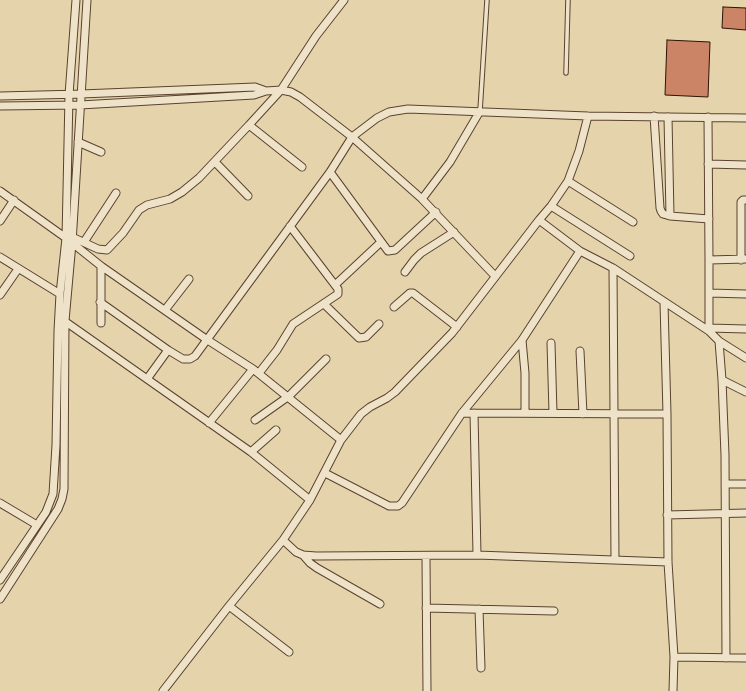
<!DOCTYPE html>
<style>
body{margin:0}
canvas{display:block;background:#e5d4ab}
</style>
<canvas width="746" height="691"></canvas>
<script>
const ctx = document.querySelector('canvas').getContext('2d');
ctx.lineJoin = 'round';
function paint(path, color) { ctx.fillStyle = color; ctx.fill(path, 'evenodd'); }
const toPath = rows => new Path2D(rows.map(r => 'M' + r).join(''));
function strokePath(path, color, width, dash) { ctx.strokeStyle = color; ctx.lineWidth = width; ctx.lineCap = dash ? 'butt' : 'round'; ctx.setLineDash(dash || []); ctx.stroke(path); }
const building = toPath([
 [723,7,746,8,746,30,722,28,723,7],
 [667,40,710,42,708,97,665,95,667,40]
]);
paint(building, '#cb8465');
strokePath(building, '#2c1206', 1);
const service = toPath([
 [566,73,568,0],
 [480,111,487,0]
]);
const minor = toPath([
 [0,96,81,94,255,87,266,91],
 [0,106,80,105,254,95,266,91,281,90,291,92,300,97,352,137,422,199,495,276],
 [654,116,660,208,661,211,663,214,670,216,709,219],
 [668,117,670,216],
 [708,117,709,260,709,331],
 [249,125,281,90,316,36,344,0],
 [78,142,101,152],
 [215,162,248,196],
 [708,164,746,165],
 [330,172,388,251,395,250,436,212],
 [568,181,633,222],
 [0,191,66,238,101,266,206,339,253,369,341,440],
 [422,199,450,162,480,111],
 [551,206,630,256],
 [539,220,580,251,613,268,709,331,719,341,746,358],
 [0,221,14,200],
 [72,237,98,249,107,250,123,233,139,210,147,205,170,199,182,192,199,178,249,125,302,167],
 [84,242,116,193],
 [0,257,60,294],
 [709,260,746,259],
 [741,260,741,202,743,200,746,200],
 [613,268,615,560],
 [405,272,414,260,421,253,454,232],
 [335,285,381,242],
 [709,293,746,294],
 [0,295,18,269],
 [100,302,168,350,183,359,190,359,195,356,330,172,352,137,377,118,389,112,408,109,588,116,746,118],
 [664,303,667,414,668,562,674,657,673,691],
 [324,304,359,338,366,337,379,324],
 [394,307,410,293,413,293,457,327],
 [165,310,189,279],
 [63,320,251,452,310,500],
 [101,323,101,266],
 [709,328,746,329],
 [522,340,525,373,525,413],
 [719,341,722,380,725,455,726,658],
 [551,343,553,413],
 [580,351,583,414],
 [259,373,277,350,293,324,338,294,338,289,290,226],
 [147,379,168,350],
 [722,380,746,392],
 [462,413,667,414],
 [474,413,477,555],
 [255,420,289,396,326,359],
 [209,423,253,369],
 [251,452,276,430],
 [325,473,389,506,398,506,402,503,462,413,522,340,580,251],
 [725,484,746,484],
 [0,503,37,525],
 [667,515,746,513],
 [283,540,296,552,303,555,316,556,477,555,668,562],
 [303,555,310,563,317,568,380,604],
 [426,556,427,691],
 [0,580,46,512,53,494,56,445,58,331,60,294,66,238,69,95,76,0],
 [0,599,58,509,62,499,64,489,65,321,72,243,87,0],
 [229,606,289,652],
 [426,608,554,611],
 [479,609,481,668],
 [674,657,746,658],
 [163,691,229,606,283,540,310,500,341,440,361,414,370,407,387,398,395,392,452,333,539,220,551,206,568,181,579,151,588,116]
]);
strokePath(service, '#5a422f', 5.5);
strokePath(minor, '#5a422f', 9);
strokePath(service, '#eee3c8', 3.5);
strokePath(minor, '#eee3c8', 7);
</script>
